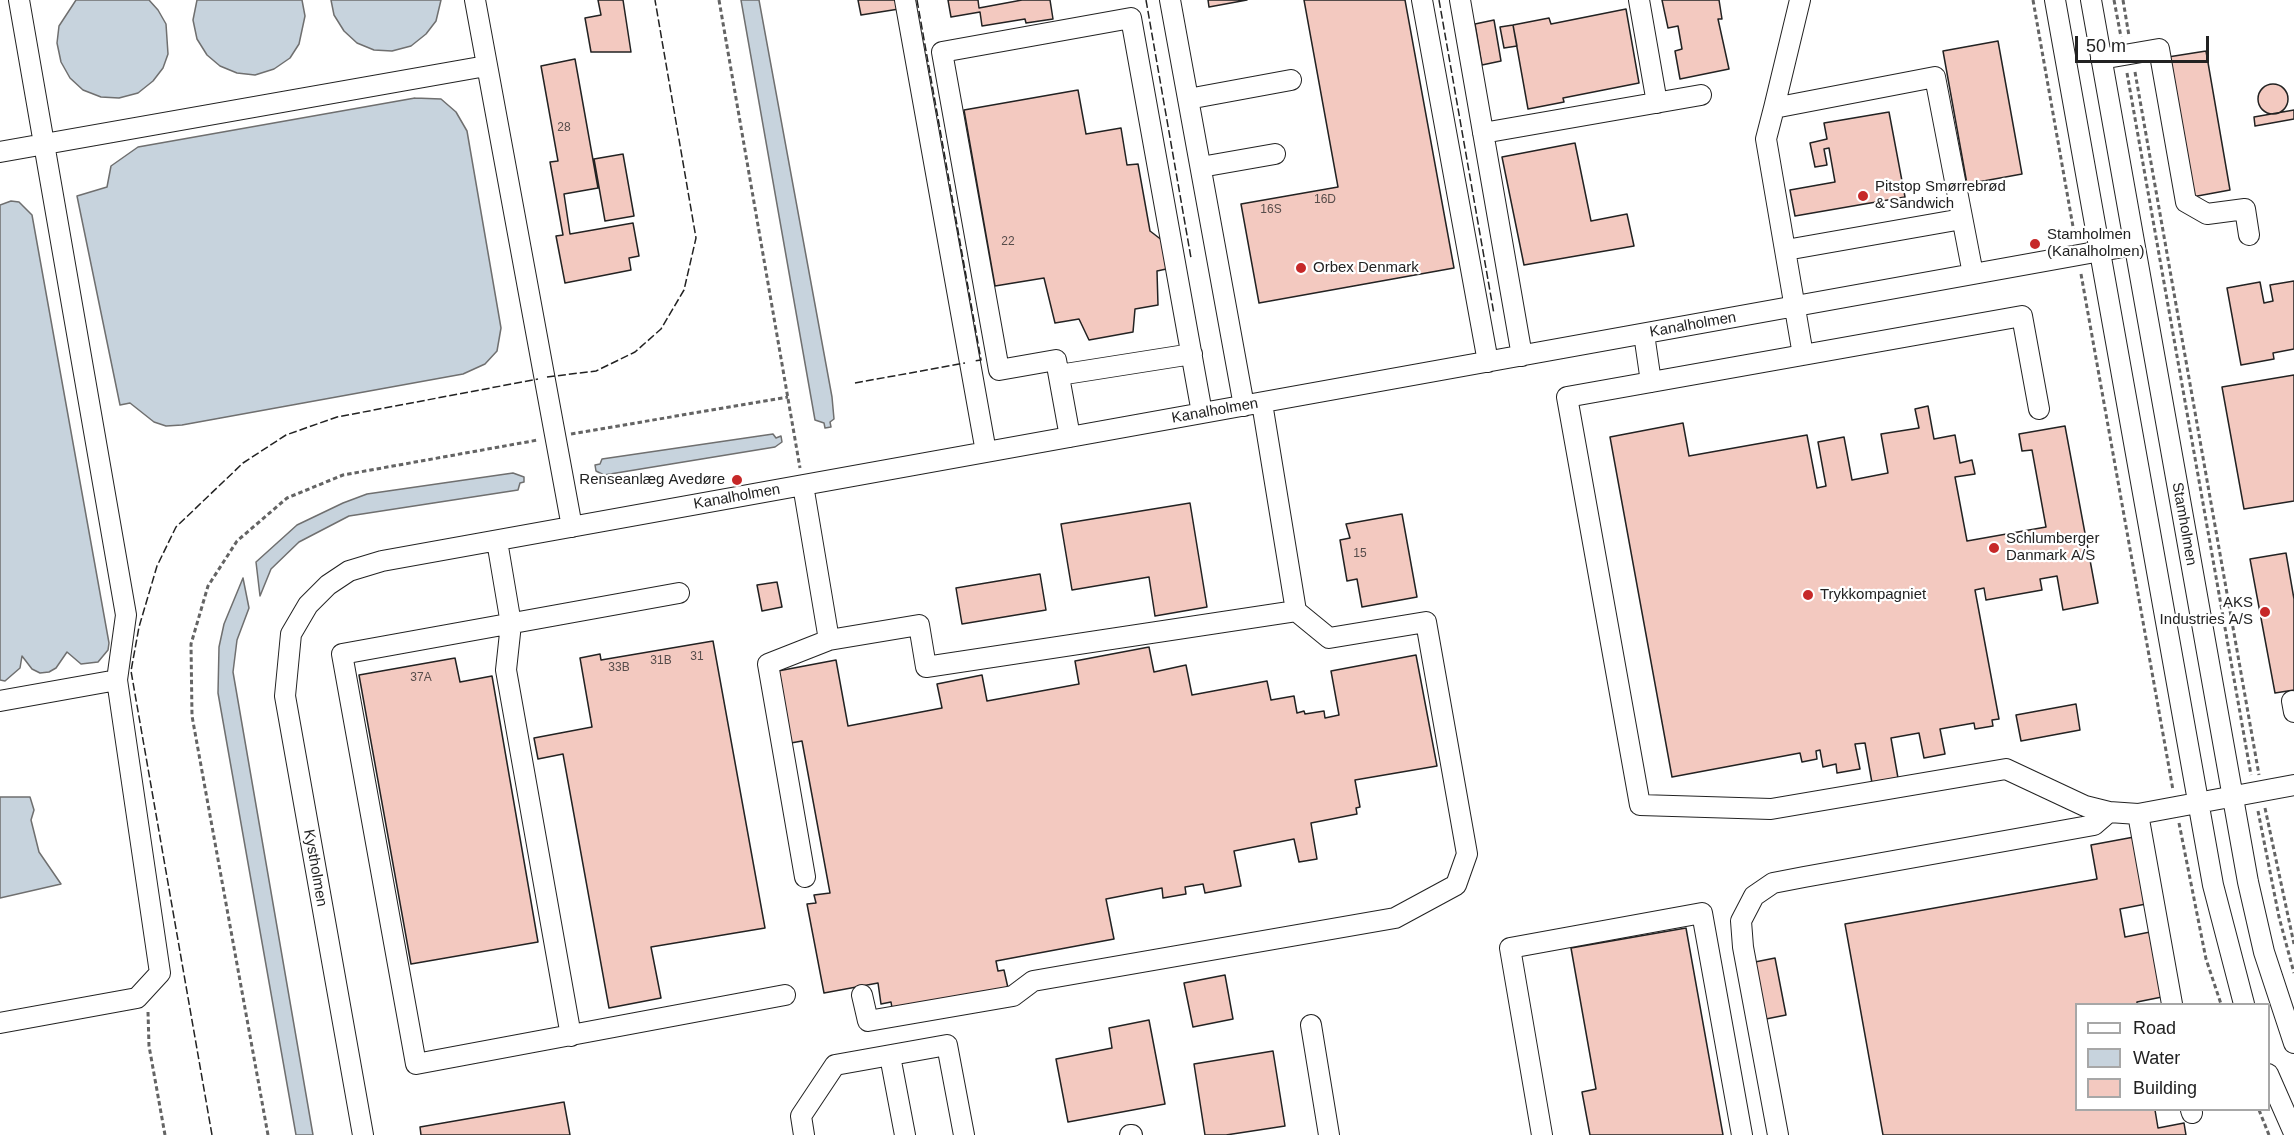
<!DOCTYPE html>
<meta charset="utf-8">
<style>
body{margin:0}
#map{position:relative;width:2294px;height:1135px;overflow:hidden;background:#fff;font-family:Helvetica,sans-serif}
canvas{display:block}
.legend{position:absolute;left:2075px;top:1003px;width:195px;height:108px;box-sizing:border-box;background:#fff;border:2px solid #a7a7a7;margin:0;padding:8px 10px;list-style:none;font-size:18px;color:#222}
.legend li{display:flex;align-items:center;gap:12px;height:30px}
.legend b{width:30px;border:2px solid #a7a7a7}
.scale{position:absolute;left:2075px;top:36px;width:134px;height:27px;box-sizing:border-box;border:3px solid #222;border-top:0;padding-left:8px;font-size:18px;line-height:21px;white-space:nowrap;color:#222;-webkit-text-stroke:4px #fff;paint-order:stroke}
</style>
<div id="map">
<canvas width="2294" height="1135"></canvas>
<ul class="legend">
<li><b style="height:8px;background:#fff"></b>Road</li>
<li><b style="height:16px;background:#c7d3dd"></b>Water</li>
<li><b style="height:16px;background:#f3c9c0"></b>Building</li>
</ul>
<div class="scale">50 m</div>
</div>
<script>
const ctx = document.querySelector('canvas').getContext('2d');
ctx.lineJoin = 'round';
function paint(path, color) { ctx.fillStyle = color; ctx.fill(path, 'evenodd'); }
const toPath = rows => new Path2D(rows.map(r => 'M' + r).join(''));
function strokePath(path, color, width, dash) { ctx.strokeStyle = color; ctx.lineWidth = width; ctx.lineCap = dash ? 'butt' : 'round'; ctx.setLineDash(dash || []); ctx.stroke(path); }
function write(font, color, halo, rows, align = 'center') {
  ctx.font = font + ' Helvetica,sans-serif'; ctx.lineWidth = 4.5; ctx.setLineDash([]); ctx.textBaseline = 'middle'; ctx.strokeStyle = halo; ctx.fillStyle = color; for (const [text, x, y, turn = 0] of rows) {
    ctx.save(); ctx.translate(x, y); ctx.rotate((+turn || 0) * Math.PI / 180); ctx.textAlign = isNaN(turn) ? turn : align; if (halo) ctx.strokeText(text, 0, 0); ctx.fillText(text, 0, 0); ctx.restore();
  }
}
const water = toPath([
 [76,0,149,0,158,10,166,24,168,54,163,68,153,81,138,93,119,98,101,97,83,90,70,78,61,62,57,43,59,26,76,0],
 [197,0,302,0,305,16,299,44,290,58,274,69,255,75,237,73,220,66,207,55,197,39,193,20,197,0],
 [331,0,441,0,436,21,426,34,411,46,392,51,374,50,357,43,344,31,334,15,331,0],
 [741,0,759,0,832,397,834,419,830,422,831,427,825,428,824,423,815,420,741,0],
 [415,98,441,99,456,112,467,131,501,328,497,351,485,364,463,374,182,425,166,426,154,422,130,403,120,405,77,196,107,187,111,166,138,147,415,98],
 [11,201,19,202,32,215,109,643,108,650,98,662,81,664,67,652,56,668,49,672,40,673,32,669,22,656,20,668,5,681,0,680,0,205,11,201],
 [773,434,776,438,781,436,782,442,775,447,604,475,596,471,595,465,600,464,602,459,773,434],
 [513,473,524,477,524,482,520,483,518,490,349,516,299,542,271,569,260,596,256,562,297,525,343,503,367,494,513,473],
 [243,578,249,608,237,640,233,672,313,1135,296,1135,218,693,219,647,224,624,243,578],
 [0,797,30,797,34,810,31,820,39,852,61,884,0,898,0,797]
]);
paint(water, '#c7d3dd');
strokePath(water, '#6f6f6f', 1.5);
const building = toPath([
 [598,0,623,0,631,52,591,52,585,18,601,15,598,0],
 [858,0,897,0,899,9,861,15,858,0],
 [948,0,978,0,979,8,1022,0,1050,0,1053,19,1026,23,1025,19,982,26,980,12,951,17,948,0],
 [1208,0,1247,0,1209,7,1208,0],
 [1304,0,1405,0,1454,268,1259,303,1241,204,1338,187,1304,0],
 [1662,0,1719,0,1722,19,1718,19,1729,69,1680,79,1675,51,1682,49,1678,26,1668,28,1662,0],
 [1626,9,1639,83,1563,98,1564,102,1528,109,1513,25,1549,18,1551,24,1626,9],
 [1494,20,1501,61,1482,65,1475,24,1494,20],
 [1513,25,1517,46,1504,48,1500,27,1513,25],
 [1998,41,2022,174,1967,184,1943,51,1998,41],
 [2206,51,2230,190,2192,197,2168,57,2206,51],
 [575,59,598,188,564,194,570,234,633,223,639,256,629,258,631,270,565,283,556,236,563,235,550,162,558,161,541,66,575,59],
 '2258 99a15 15 0 1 1 30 0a15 15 0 1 1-30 0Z',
 [1078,90,1086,134,1121,128,1127,165,1138,164,1150,231,1167,244,1171,268,1157,271,1158,305,1135,309,1133,332,1089,340,1079,319,1055,323,1044,278,995,286,964,110,1078,90],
 [2294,110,2294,119,2255,126,2254,117,2294,110],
 [1889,112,1905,197,1795,216,1790,190,1835,182,1829,148,1824,149,1827,165,1815,167,1810,143,1827,139,1824,123,1889,112],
 [1575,143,1591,221,1627,214,1634,246,1524,265,1502,157,1575,143],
 [623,154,634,216,605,221,594,159,623,154],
 [2294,281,2294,349,2273,353,2274,359,2241,365,2227,288,2260,282,2264,303,2273,301,2270,285,2294,281],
 [2294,375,2294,501,2244,509,2222,387,2294,375],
 [1928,406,1934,439,1955,435,1960,463,1972,460,1975,474,1955,477,1967,541,2046,527,2032,450,2022,451,2019,434,2065,426,2098,603,2063,610,2057,576,2040,579,2042,590,1986,600,1984,588,1975,590,1999,719,1992,720,1993,726,1975,729,1974,723,1940,729,1945,754,1924,758,1919,733,1891,738,1898,778,1872,783,1865,743,1855,744,1860,769,1837,773,1836,764,1823,767,1820,750,1816,751,1817,759,1802,762,1800,753,1672,777,1610,437,1683,423,1689,456,1807,435,1817,488,1826,486,1818,442,1844,437,1852,480,1888,473,1881,434,1919,428,1915,409,1928,406],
 [1190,503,1207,607,1155,616,1149,577,1072,590,1061,524,1190,503],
 [1402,514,1417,597,1362,607,1357,579,1347,581,1340,540,1350,538,1346,524,1402,514],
 [2286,553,2294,599,2294,690,2275,693,2250,559,2286,553],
 [1040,574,1046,610,962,624,956,588,1040,574],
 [777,582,782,607,762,611,757,585,777,582],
 [713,641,765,928,651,947,661,998,609,1008,563,754,538,759,534,738,592,727,580,658,600,654,601,660,713,641],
 [1149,647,1154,672,1186,665,1192,695,1267,681,1271,700,1294,696,1297,713,1304,711,1305,714,1324,711,1325,718,1339,715,1331,671,1416,655,1437,766,1355,780,1360,807,1356,808,1357,814,1311,823,1317,859,1299,862,1294,839,1234,851,1241,886,1205,893,1203,884,1185,887,1186,894,1163,898,1162,888,1106,899,1114,939,996,961,998,971,1004,970,1008,988,893,1014,891,1002,881,1004,878,983,824,993,807,904,816,903,814,895,830,893,802,741,791,743,778,671,836,660,848,726,942,708,937,684,982,675,987,701,1079,684,1075,661,1149,647],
 [455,658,460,682,492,676,538,942,411,964,359,675,455,658],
 [2076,704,2080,730,2021,741,2016,715,2076,704],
 [2134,837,2146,904,2120,909,2125,937,2150,932,2162,997,2137,1002,2137,1004,2076,1004,2076,1110,2155,1110,2158,1128,2184,1123,2186,1135,1883,1135,1845,924,2097,879,2091,845,2134,837],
 [1686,928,1723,1135,1590,1135,1582,1092,1596,1089,1571,948,1686,928],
 [1775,958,1786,1015,1766,1019,1755,962,1775,958],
 [1225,975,1233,1019,1193,1027,1184,983,1225,975],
 [1149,1020,1165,1104,1068,1122,1056,1059,1112,1048,1109,1028,1149,1020],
 [1273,1051,1285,1126,1226,1135,1205,1135,1194,1064,1273,1051],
 [564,1102,570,1135,421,1135,420,1127,564,1102]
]);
paint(building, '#f3c9c0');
strokePath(building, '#222', 1.5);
const minor = toPath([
 [475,0,572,527],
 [905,0,986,452],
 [1170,0,1244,406],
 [1422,0,1488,362],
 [1460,0,1522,356],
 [1639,0,1657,103],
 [1800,0,1774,108,1935,77,1973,274],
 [2055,0,2213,885,2244,1004],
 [2091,0,2248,882,2264,952,2294,1043],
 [2101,59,2159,49,2186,202,2207,214,2245,209,2249,235],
 [1188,99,1291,80],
 [1774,108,1766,139,1803,355],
 [1483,133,1701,95],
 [0,152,486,66],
 [1201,167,1275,154],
 [1786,250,1962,219],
 [1644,334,1651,382],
 [1059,375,1192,354],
 [2039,409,2022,316,1567,397,1640,805,1771,809,2006,769,2085,806,2109,812,2138,814,2294,785],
 [1070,437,1056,360,999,370,942,52,1131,18,1202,413],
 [803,485,829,640,919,625,926,667,1296,611,1262,403],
 [497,541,511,624,506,670,571,1036],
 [679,593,342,654,416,1064,785,995],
 [0,701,117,680],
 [2292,701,2294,712],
 [2138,814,2172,1004],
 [805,877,768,664,829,640],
 [862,995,868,1021,1013,996,1033,981,1395,918,1456,885,1467,854,1426,622,1329,638,1296,611],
 [0,1023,137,998,160,973,117,680,126,615,19,0],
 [1311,1025,1329,1135],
 [890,1056,905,1135],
 [2268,1074,2294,1133],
 [2191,1110,2192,1113],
 [363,1135,285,696,291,634,308,605,328,585,349,571,382,561,2134,245],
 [804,1135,801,1116,835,1065,947,1045,964,1135],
 [1130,1135,1132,1135],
 [1542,1135,1510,948,1702,913,1742,1135],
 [1778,1135,1743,947,1741,921,1754,896,1773,883,1804,877,2094,825,2109,812]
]);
strokePath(minor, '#222', 22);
strokePath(toPath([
 [719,0,800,468],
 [2033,0,2075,238],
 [2114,0,2121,37],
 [2123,0,2129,36],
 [2135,72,2259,775],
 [2127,73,2251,775],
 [2081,274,2173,790],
 [571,434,788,397],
 [2265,808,2294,944],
 [2258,811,2279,917,2294,973],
 [2179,823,2206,959,2221,1004],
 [148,1012,149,1046,165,1135],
 [2259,1110,2269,1135],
 [268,1135,192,716,191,644,208,586,237,541,287,498,343,475,538,440]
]), '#646464', 3, [4.5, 3]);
strokePath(minor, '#fff', 20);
strokePath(toPath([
 [917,0,981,360,974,361],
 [1146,0,1191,258],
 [1439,0,1494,314],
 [547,377,596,371,635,352,661,329,684,290,696,238,655,0],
 [855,383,965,363],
 [212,1135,131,671,139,627,157,566,176,527,243,463,286,435,337,417,538,379]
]), '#222', 1.5, [8, 3]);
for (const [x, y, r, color] of [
 [1863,196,6,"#c62828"],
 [2035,244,6,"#c62828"],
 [1301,268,6,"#c62828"],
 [737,480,6,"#c62828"],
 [1994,548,6,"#c62828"],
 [1808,595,6,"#c62828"],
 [2265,612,6,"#c62828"]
]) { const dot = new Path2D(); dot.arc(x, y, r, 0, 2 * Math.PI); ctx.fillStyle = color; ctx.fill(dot); strokePath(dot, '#fff', 2); }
write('12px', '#564c4a', null, [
 ["28",564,128],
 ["16D",1325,200],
 ["16S",1271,210],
 ["22",1008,242],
 ["15",1360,554],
 ["31",697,657],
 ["31B",661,661],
 ["33B",619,668],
 ["37A",421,678]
]);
write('15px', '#222', '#fff', [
 ["Pitstop Smørrebrød",1875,187],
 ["& Sandwich",1875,204],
 ["Stamholmen",2047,235],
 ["(Kanalholmen)",2047,252],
 ["Orbex Denmark",1313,268],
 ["Renseanlæg Avedøre",725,480,"right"],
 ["Schlumberger",2006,539],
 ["Danmark A/S",2006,556],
 ["Trykkompagniet",1820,595],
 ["AKS",2253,603,"right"],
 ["Industries A/S",2253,620,"right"]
], 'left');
write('15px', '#222', '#fff', [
 ["Kanalholmen",1693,325,-10],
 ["Kanalholmen",1215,411,-10],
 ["Kanalholmen",737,497,-10],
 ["Stamholmen",2184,524,80],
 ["Kystholmen",315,868,80]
]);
</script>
